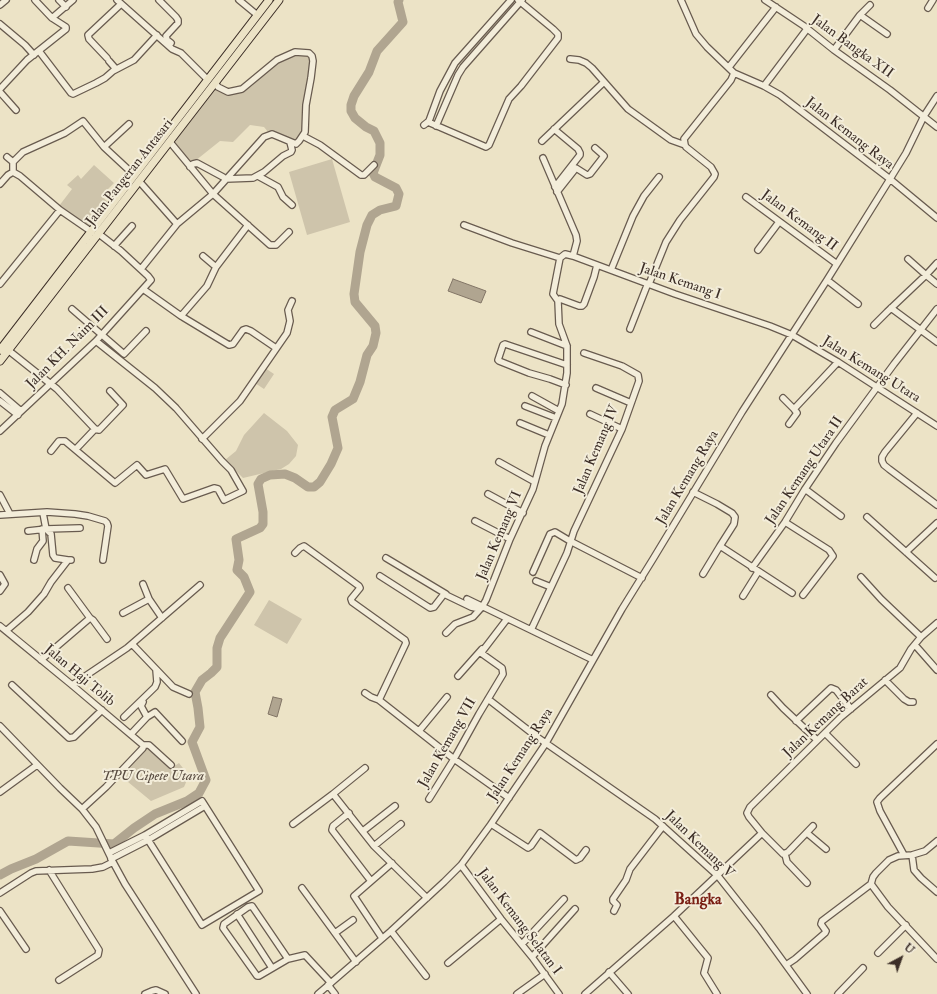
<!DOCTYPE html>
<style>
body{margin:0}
#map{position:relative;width:937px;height:994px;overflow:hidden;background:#ece3c6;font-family:"IM FELL Double Pica",serif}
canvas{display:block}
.north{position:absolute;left:881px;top:938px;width:40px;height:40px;-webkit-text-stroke:3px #f3edda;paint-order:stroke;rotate:41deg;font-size:11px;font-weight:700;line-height:16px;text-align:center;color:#3c2e27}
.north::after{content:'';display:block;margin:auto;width:14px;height:18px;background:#3c2e27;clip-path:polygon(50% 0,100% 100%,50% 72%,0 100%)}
</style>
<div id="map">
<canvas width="937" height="994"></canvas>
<div class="north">U</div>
</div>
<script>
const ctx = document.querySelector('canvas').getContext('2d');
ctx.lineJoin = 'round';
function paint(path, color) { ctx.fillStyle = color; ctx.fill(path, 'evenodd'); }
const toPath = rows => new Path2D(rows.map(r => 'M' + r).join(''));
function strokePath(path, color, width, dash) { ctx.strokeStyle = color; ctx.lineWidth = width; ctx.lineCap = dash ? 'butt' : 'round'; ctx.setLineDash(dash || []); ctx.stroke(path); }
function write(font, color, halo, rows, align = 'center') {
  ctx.font = font + ' "IM FELL Double Pica",serif'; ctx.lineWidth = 4; ctx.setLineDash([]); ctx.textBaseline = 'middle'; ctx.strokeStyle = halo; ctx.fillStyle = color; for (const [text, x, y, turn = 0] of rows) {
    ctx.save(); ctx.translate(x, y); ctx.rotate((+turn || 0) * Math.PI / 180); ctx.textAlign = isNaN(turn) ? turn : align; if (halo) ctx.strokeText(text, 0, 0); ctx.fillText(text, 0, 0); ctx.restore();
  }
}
paint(toPath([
 [295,54,306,55,310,57,311,61,303,131,297,142,269,133,264,127,250,125,233,142,220,141,190,165,174,143,216,88,230,94,240,93,252,86,271,66],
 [332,159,350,222,307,235,289,172],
 [94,165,114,183,101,196,108,202,88,228,59,206,72,189,67,185,78,175,81,179],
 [265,368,274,374,264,389,255,383],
 [264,413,287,431,298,445,296,456,289,464,281,469,243,478,225,460,236,451,244,435],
 [269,600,302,619,287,644,254,625],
 [148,747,173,767,179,763,186,772,187,780,184,787,151,801,122,777]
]), '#cec4ab');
const water = toPath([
 [453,279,486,291,481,303,448,291,453,279],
 [273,697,282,699,277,717,268,714,273,697]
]);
paint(water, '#b0a590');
strokePath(water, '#827566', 1);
strokePath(toPath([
 [0,875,11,869,36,859,68,841,114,844,134,828,155,814,187,801,199,793,206,780,192,742,200,727,198,708,195,692,202,680,211,673,217,667,217,648,220,638,250,592,244,577,237,570,239,560,236,539,260,528,263,524,263,512,258,484,261,479,270,475,285,474,295,478,308,487,314,487,320,482,331,464,338,448,332,417,335,410,353,399,360,382,367,355,373,346,376,333,375,326,355,302,354,294,360,252,367,225,372,215,380,210,396,206,399,194,396,188,375,177,373,173,380,155,380,143,374,131,366,127,355,118,351,111,351,105,354,96,369,72,377,51,403,22,398,2,399,0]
]), '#b0a590', 9);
const minor = toPath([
 [35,0,52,18],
 [59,0,66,7],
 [117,0,172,49,181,53,206,78],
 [159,0,176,17,178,20,178,23,166,36,167,40,171,43],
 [239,0,256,14],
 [681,0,696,34,707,47,734,73,764,86,780,95,890,179,937,218],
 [765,0,804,26,834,50,890,90,937,127],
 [0,5,6,0],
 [928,8,933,0],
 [860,15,887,34],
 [0,24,25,45,34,55],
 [834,50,860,15,870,5],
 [39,51,71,93,73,94,96,83,105,78,113,71,134,60,157,35],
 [107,58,89,39,88,35,121,4],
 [570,59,579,60,586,63,592,68,628,109,671,140,685,145],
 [109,61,116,69],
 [729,67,776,7],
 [764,86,807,29],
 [0,89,27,60,66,29,66,27,52,18,73,0],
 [0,92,16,110],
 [428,122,486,147,489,145,509,99,521,86,558,38,558,34,553,29,518,0],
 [424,125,429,121,440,91,455,63,511,0],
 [436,126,458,75,463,67,522,0],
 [554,129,578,149,580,153,580,155,555,187],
 [303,136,320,145,361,175,364,175,374,165],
 [542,141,604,82],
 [170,142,213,194,270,245,276,245,289,232],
 [104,147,129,124],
 [7,157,13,162],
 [543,158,576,235,577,241,573,256],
 [190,167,193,164,197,163,223,177,226,179,253,178,264,172,283,156,291,152,292,150,290,142],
 [13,172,13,162,23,152,65,133,83,121,104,147,132,173],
 [258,176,278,187,283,197,292,205],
 [139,181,177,224],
 [0,184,8,175,13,172,20,176,60,210,89,230],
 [557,192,576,168,587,175,590,174,604,156,603,155,595,148],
 [746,197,837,264],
 [464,225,512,243,560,258],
 [114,246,132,226],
 [758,250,779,222],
 [203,256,216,267],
 [560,258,565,254,573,256,675,294,770,326,792,335,838,362,937,426],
 [908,259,926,275,937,263],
 [141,269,177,224,213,194,264,137,272,134,296,144,299,141,305,132,306,105,311,78,313,61,312,56,309,53,295,52,277,60,242,89,228,92,218,87,215,83],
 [611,270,633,216,644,196,659,177],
 [827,280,858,304],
 [0,284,60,210],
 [649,284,666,242,680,220,714,177,715,174,711,167,686,147,685,145,684,139,731,80,734,73],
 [143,289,181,316,229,345,233,344,243,330,246,329,251,331,276,348],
 [560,299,579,306,582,306,584,304,594,277,597,265],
 [891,308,937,342],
 [72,309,124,354,146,331],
 [181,316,207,286,216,267,248,225],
 [874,325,887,312,926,275,937,284],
 [630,329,648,283],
 [531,332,567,346],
 [8,350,57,389,95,429],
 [566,385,550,379,529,373,499,361,498,360,503,345,505,344,567,365],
 [596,388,631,403],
 [0,393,21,411],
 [532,396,559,411],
 [783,398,794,409],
 [0,401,18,415],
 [525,406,556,418],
 [917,413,885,452,882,457,882,461,884,465,889,469,937,505],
 [590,414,622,429],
 [520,423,549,435],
 [789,424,797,413,794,409,838,362],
 [0,431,96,341,151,280,148,276,121,251,99,234],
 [202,439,240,401,287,333,290,321,288,310,292,301],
 [76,449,95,429,99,430,123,405,110,391],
 [51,451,59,441,65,441,115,483,137,465,146,475,165,469,183,499,214,488,218,489,224,500,243,491,231,470,222,461,176,408,155,388,96,341],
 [499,462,535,482],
 [805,489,841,516],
 [693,492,717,504,732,513,735,517,734,524,720,546,792,593],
 [488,494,523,513],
 [0,495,10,514],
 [43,513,46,529,51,534,53,555,55,558,68,560],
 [0,515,47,512,75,514,88,516,105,521,107,523,108,526,103,560],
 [867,517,935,578],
 [475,521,510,539],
 [785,522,829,550,833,556,803,595],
 [28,531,46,529,80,528],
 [906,552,937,523],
 [295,553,300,548,304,546,359,586,360,588,351,599,352,602,405,640,406,643,379,700],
 [386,558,446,594],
 [34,560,37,549,43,541,42,529],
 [752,568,785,522,805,489,836,443,894,364,937,309],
 [533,572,550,534,555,532,570,541,642,578],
 [703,574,720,546],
 [0,575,5,584,0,591],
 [380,576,430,608,434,607,444,594,471,607,480,609],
 [861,577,881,599,921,637],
 [536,581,551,587],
 [143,584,149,599,162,618],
 [743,596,758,572],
 [467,599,593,660],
 [123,613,149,599],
 [90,618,93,620,107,639],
 [0,626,72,685,143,745],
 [531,630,567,553,574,531,622,429,639,381,638,375,622,366,584,353],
 [6,631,28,612,44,594,51,582,68,560,71,560],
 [446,633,455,624,473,617,482,607,486,600,510,539,533,489,545,446,562,404,567,373,567,346,559,324,558,301,553,294,560,258],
 [132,644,173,687,189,694],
 [915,645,937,670],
 [41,660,90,618,68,588],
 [458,676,482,649],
 [885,680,904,699,909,702,913,702],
 [12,685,69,738,74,737,102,710],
 [72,685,127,648,200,585],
 [365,693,371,697,379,700,454,759,509,798],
 [771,695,783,708,817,740],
 [488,699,537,737,655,819,718,876,759,928,807,994],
 [143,702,141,706,147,717],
 [124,717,155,687,157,682,156,670],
 [796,721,831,688,836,690,851,709],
 [0,726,60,788,82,809,96,827,113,862,125,884,196,994],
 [419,731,447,697],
 [825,733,856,764],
 [131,734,147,717,155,712,182,741],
 [143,745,149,745,171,765],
 [0,792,37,765],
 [333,794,365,768],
 [429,799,454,759,479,714,503,674,502,668,481,653,507,619],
 [82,809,106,787,143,748,143,745],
 [349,813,333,826,332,830,371,881],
 [293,824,333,794,374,846,427,898],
 [491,824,528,848,531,846,540,833,576,860,580,858,586,850],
 [813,826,788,852,783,854,762,833,749,817,747,813,750,807,840,718,900,668,911,649,921,637,937,623],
 [363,831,395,806],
 [807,833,826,849],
 [374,846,401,824],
 [109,853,145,835,202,801,259,891,202,925,145,835],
 [785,854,787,862,807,883],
 [904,855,880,811,877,802,880,798,937,744],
 [912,855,914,870,921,878,937,892],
 [111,859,148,840,205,806],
 [461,865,501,919,532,957,559,994],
 [49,870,99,950,98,955,59,980],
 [871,884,888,907,937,959],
 [302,888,356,962],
 [0,893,31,873,36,871,92,869,103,867,113,862],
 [0,911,26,949],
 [614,911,617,905,613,901,613,899,626,880,630,869,663,826],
 [237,914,272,968],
 [674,916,708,958,704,973,717,994],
 [391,931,426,976],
 [335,933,353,920],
 [382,938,354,896,392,863],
 [522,944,564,899],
 [878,953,906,925],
 [532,957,575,909],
 [288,959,259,976,257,976,223,928,224,924,248,907,252,906,288,959,305,955,331,983],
 [448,963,501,919],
 [786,965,795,959,825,933,826,931,821,924,822,921,871,884,873,877,876,873,889,860,898,856,912,855,925,851,937,841],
 [609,972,628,994],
 [328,985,335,994],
 [145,994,152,991,156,990,165,994],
 [318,994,391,931,444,882,461,865,491,824,546,743,622,609,653,559,742,412,827,280,890,179,906,153,924,116,937,96],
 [517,994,545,974],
 [585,994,674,916,762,833],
 [838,994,863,968]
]);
const major = toPath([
 [0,350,269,0],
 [0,361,279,0]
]);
strokePath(minor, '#685b4f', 8);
strokePath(major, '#3c2e27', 9);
strokePath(minor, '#f3edda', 5.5);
strokePath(major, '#ece3c6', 7);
write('14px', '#3c2e27', '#f3edda', [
 ["Jalan Bangka XII",852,47,36],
 ["Jalan Kemang Raya",849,134,38],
 ["Jalan Pangeran Antasari",130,173,-52],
 ["Jalan Kemang II",799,221,37],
 ["Jalan Kemang I",680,282,19],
 ["Jalan KH. Naim III",68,348,-45],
 ["Jalan Kemang Utara",871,370,32],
 ["Jalan Kemang IV",597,450,-67],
 ["Jalan Kemang Utara II",805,471,-56],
 ["Jalan Kemang Raya",688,478,-59],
 ["Jalan Kemang VI",500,536,-67],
 ["Jalan Haji Tolib",79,676,40],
 ["Jalan Kemang Barat",826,718,-43],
 ["Jalan Kemang VII",448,743,-60],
 ["Jalan Kemang Raya",521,755,-57],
 ["Jalan Kemang V",699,845,44],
 ["Jalan Kemang Selatan I",519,922,53]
]);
write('italic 14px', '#594c41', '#f3edda', [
 ["TPU Cipete Utara",153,777]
]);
write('bold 16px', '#7a1f14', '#f3edda', [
 ["Bangka",698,901]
]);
</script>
